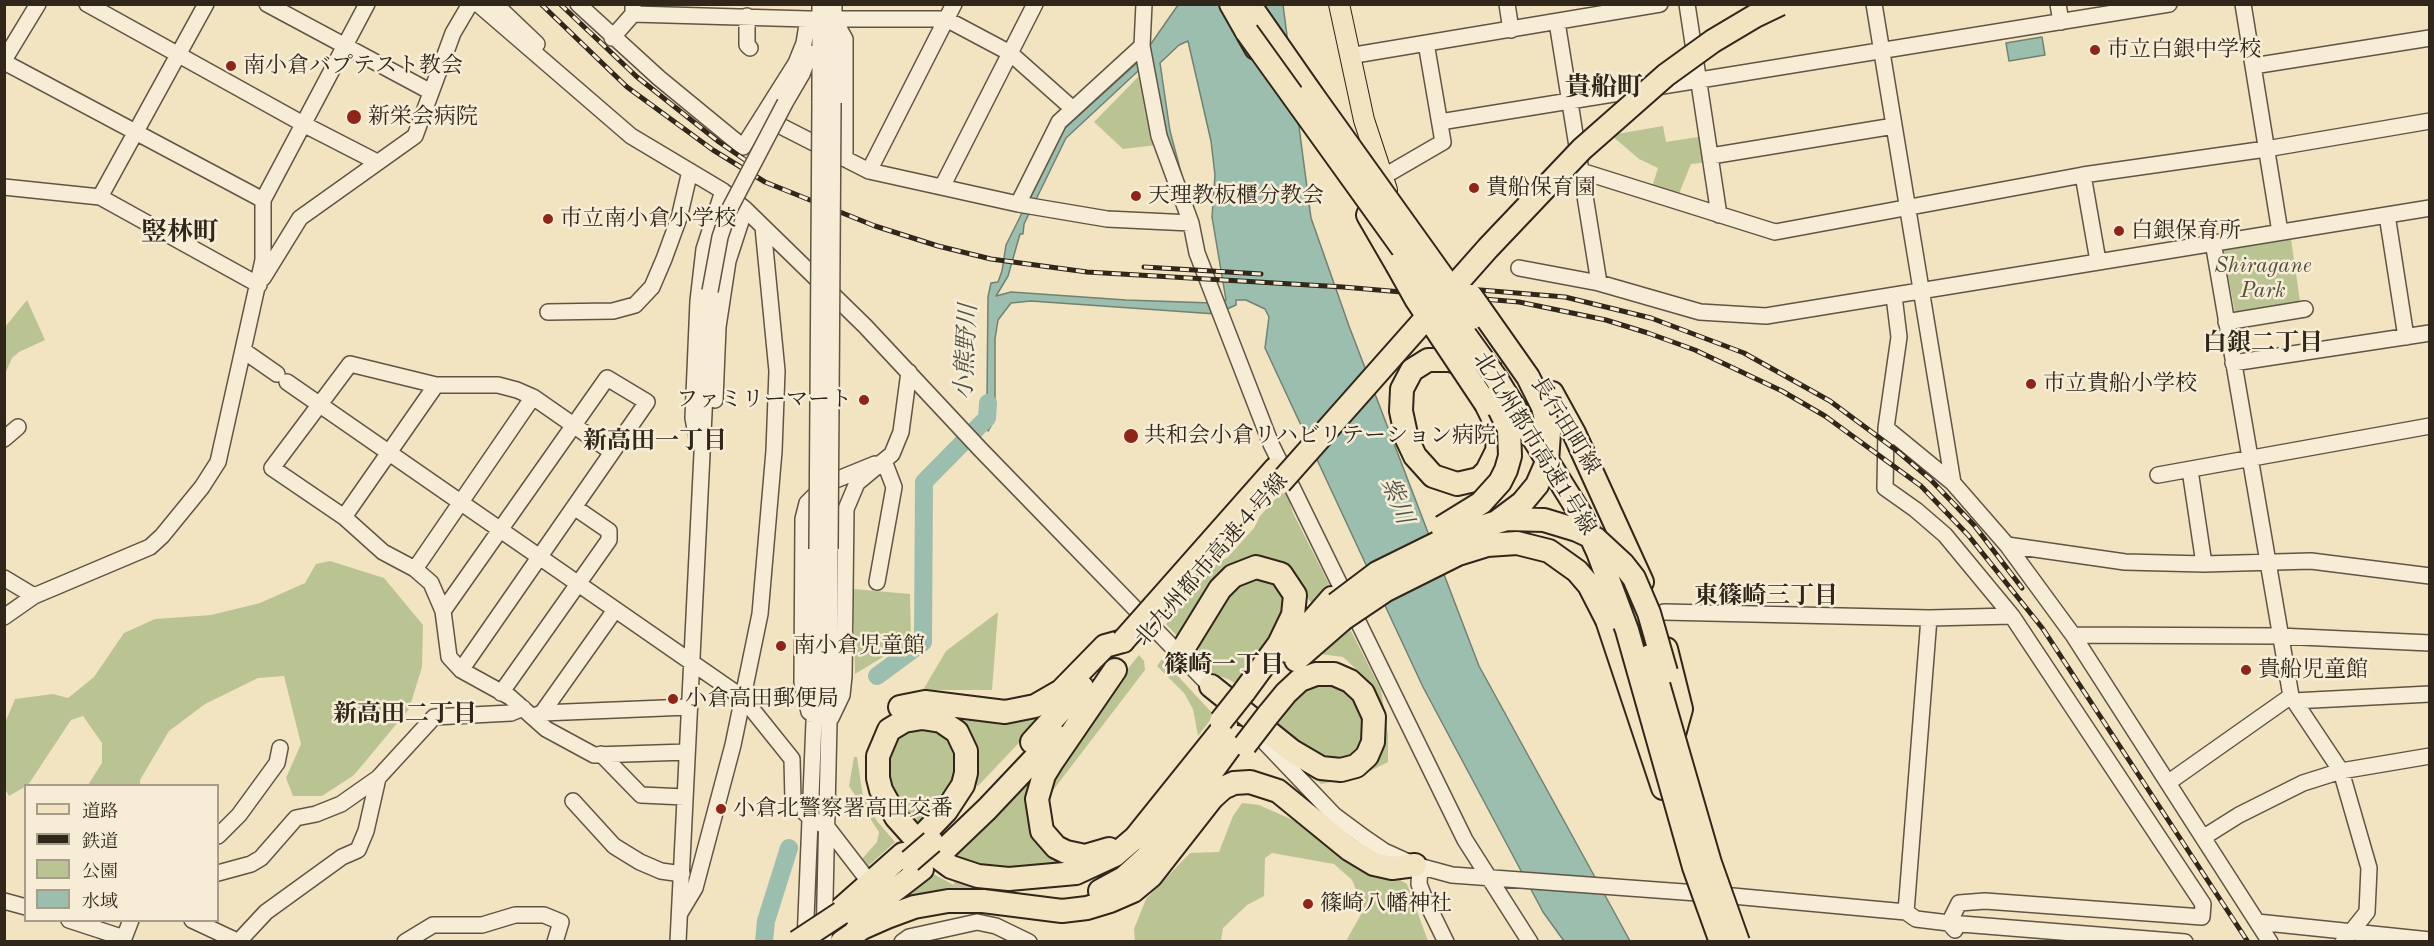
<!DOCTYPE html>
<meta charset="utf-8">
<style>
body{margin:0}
#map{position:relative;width:2434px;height:946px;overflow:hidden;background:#f2e3c1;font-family:"Old Standard TT","Noto Serif JP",serif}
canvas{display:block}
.frame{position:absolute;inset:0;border:6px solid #30261a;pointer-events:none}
.legend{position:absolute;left:24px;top:784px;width:195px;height:138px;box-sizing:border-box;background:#f7edd7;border:2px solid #a79d8b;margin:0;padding:8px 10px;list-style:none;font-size:18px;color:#30261a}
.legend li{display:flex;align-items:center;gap:12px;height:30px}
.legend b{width:30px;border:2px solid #a79d8b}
</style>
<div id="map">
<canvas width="2434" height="946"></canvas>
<div class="frame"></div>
<ul class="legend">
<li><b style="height:8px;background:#f2e3c1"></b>道路</li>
<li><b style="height:8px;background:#30261a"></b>鉄道</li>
<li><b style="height:16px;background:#bac493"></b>公園</li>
<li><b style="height:16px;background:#9cbeae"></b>水域</li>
</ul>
</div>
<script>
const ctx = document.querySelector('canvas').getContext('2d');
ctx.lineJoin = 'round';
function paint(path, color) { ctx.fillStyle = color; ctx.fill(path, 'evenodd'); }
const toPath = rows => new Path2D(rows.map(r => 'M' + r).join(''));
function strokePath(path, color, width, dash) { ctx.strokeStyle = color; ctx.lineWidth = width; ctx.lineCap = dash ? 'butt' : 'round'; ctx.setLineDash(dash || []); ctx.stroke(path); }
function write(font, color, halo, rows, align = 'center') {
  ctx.font = font + ' "Old Standard TT","Noto Serif JP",serif'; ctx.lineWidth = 5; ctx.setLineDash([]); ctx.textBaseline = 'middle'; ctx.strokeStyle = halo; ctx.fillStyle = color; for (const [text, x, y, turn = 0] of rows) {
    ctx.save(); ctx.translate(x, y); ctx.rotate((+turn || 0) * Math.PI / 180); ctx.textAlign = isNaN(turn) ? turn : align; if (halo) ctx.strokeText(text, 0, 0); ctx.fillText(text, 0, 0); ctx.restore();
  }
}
paint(toPath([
 [1141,74,1146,116,1156,145,1123,149,1094,122],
 [1663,126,1666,142,1704,136,1709,162,1691,164,1678,196,1652,187,1658,168,1639,159,1611,135],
 [2291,239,2301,308,2236,317,2223,250],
 [27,300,45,340,19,352,12,358,5,374,5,327],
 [1285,488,1293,513,1331,588,1313,605,1281,564,1258,557,1241,560,1215,578,1190,626,1177,636,1166,624,1218,563,1228,557,1254,528,1260,516],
 [330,561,384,578,423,625,422,667,409,709,354,775,322,796,293,796,286,778,301,744,284,676,258,678,205,704,169,731,140,780,140,785,88,785,102,763,102,743,83,716,71,720,28,785,9,796,5,789,5,723,15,699,53,694,68,698,94,677,124,633,155,619,211,615,260,603,305,583,316,564],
 [1270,576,1285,595,1284,618,1237,685,1230,680,1212,673,1199,654,1199,641,1235,581],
 [853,589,910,594,911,640,855,674],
 [998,612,992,690,923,690,946,651],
 [1348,625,1381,690,1388,735,1388,762,1358,777,1321,784,1315,778,1320,773,1362,767,1368,680,1343,657,1313,653],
 [1139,655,1144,661,1145,670,1047,798,1043,794,1106,696],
 [1162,659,1214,715,1198,736,1193,709,1184,693,1157,666],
 [1325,680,1351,690,1367,722,1358,755,1327,763,1268,720,1291,694],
 [945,709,1050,710,978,786,972,781],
 [912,730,931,731,940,735,949,743,958,762,951,790,916,831,900,812,885,768,895,738],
 [854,757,857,757,863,797,877,821,895,842,866,868,861,860,877,842,879,832,849,786],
 [1036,769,1034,785,1069,867,1000,872,945,859],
 [1242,803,1259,805,1309,827,1407,884,1428,941,1346,941,1364,909,1352,880,1334,864,1272,853,1265,858,1264,896,1247,905,1223,928,1221,941,1135,941,1134,929,1146,899,1190,853,1219,852,1233,816],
 [930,872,959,888,909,896,906,892]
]), '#bac493');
const water = toPath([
 [1178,5,1283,5,1311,218,1349,326,1479,666,1630,941,1564,941,1543,912,1423,687,1265,348,1269,317,1265,309,1246,300,1236,300,1236,305,1216,314,1031,301,1011,303,998,320,995,339,995,419,988,431,980,424,987,397,988,297,991,283,998,282,1002,271,1006,245,1064,129,1139,61,1178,5],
 [1188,41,1211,141,1215,175,1212,217,1226,300,1212,303,1126,300,1011,292,996,296,1008,276,1020,234,1023,234,1024,224,1066,138,1151,59,1164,130,1186,191,1170,131,1160,63,1179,45,1188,41],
 [2042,37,2045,55,2009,61,2006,43,2042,37]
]);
paint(water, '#9cbeae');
strokePath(water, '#718173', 1.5);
strokePath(toPath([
 [877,676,923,642,924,482,987,418,988,403],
 [764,942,766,921,789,848]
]), '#9cbeae', 18);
strokePath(toPath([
 [955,881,1002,897]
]), '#cbbda0', 22, [22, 11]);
const minor = toPath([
 [87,4,305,125,377,162],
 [267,4,431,92],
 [478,4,631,136,723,191,745,209,865,326,981,450,1217,693],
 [495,4,537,44],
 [578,4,659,78,743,147,796,63,804,43,808,19],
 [820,4,820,103],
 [1144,4,1142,46,1159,136,1191,223,1197,253,1271,444,1465,840,1530,942],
 [1507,4,1511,30],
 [1687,4,1719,215],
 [1874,4,1953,483,2007,545,2125,562,2204,564,2311,561,2430,576],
 [2058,4,2061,22],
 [2243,4,2280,232],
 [633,14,808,19,946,19,1010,53,1073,109],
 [747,16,747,45,750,48],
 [834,19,845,39,845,159],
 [1557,22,1599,283],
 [612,38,633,14,633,6],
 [1349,56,1660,4],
 [4,60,38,4],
 [4,62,263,200],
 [2253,66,2430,38],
 [785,103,802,74,810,53],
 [833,103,834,4],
 [763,117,869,171,1018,204,1107,219,1191,223],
 [1440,122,2169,4],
 [1711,156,1894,126],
 [869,171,954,4],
 [1581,171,1775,232,2083,175,2266,149,2430,121],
 [2083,175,2098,261],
 [1381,178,1443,142,1426,43],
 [4,187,100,197,259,285],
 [942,187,1035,4],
 [100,197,206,4],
 [1018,204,1059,122,1142,46],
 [2387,215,2406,337],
 [2213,242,2291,696,2341,771,2369,868,2367,912,2343,942],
 [1519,268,1599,283,1700,312,1766,316,2430,208],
 [263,278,300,218,415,136,453,33,470,4],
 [1894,296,1899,337,1886,428,1885,488,1916,510,1945,535,2012,616,2203,904,2202,917,1985,901,1959,903,1949,923,1955,930],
 [548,312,613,311,635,305,652,287,664,259,679,218,690,171],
 [2226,322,2305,309],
 [244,351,277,374],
 [2233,363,2430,333],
 [287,382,743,698,792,759,793,801,811,819,827,827,864,875],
 [715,400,718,327,728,261,745,209],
 [1886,428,1953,483],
 [4,439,18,427],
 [697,439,693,418,698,301,704,249,723,191],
 [612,452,533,397,517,390,498,385,436,385,350,364,272,468,344,517,383,552,415,569,431,583,443,611,449,657,461,670,510,697,546,729,594,755,687,752],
 [2190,470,2204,564],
 [2158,475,2430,426],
 [344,517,436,385],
 [2007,545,2073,635,2270,942],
 [415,569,533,397],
 [4,578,34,596],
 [877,582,894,487,884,461],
 [443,611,607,378,647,402,461,670],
 [1664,612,1929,618],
 [4,617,34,596,150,547,162,536,202,487,218,462,263,260,263,200,367,4],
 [2073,635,2279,636,2430,643],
 [501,693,609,540,609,531,574,507],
 [2293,701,2430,694],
 [809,712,802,682,803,519,807,503,826,484,875,464],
 [542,713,615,610],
 [533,716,542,713,688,707],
 [831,718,842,695,844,676,846,509,857,483,892,454,901,432,909,372],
 [1255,732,1334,815,1365,838,1384,851,1415,865,1452,875,1711,894,1906,912,1916,919,1949,923,2185,942],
 [601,754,641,795,685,797],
 [2169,782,2291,696],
 [573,801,614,846,640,862,661,871,682,874],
 [218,836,239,815,277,763,280,748],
 [2204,837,2239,815,2303,783,2341,771,2430,756],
 [1420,866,1419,884,1424,897,1446,942],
 [218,873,251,864,261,858,296,818,316,814,341,804,378,778,434,717,511,713,523,708],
 [4,901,26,907],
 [1906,912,1929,618,2012,616],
 [680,913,695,888,733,745,760,614,774,451,777,371,763,227],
 [69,920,124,938,131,920],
 [192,920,239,942],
 [2257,922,2430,940],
 [239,941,266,912,342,857,358,850,366,831,378,778],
 [405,942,433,925,482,925,515,915,544,915,561,922,555,942],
 [678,942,710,291],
 [805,942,814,722,817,549],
 [824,942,829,722,830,549],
 [902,942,909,937,977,922,996,926,1029,942]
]);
const major = toPath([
 [1339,4,1364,120,1387,190],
 [1459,306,1493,357]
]);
const highway = toPath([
 [1231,4,1256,48],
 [1249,4,1311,93],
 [1368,215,1397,265],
 [1472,367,1450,360,1428,360,1412,370,1402,389,1401,411,1407,439,1415,456,1433,476,1457,484,1479,479,1487,471,1497,451,1498,439,1492,416,1486,404],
 [1552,393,1574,433,1642,582],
 [1154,606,1275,469],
 [1607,620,1663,788],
 [1666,649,1681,709,1671,745],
 [1286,651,1332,598],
 [1180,654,1220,589,1233,576,1256,567,1281,574,1295,595,1293,615,1279,644,1244,692],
 [1296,660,1343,619],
 [1211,686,1292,751,1321,768,1341,770,1356,766,1367,756,1373,742,1374,717,1363,693,1350,681,1334,674,1316,674,1300,680,1286,693,1268,715],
 [900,707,925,702,1005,712,1035,706,1061,691,1105,646,1123,641],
 [1032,742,1082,687],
 [923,835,946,811,963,785,966,773,966,751,957,732,941,721,922,718,904,721,889,730,878,756,878,778,881,790,896,817,921,845,951,867,978,876,1009,879,1076,873,1115,855,1136,837,1226,725],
 [1109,849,1085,856,1066,852,1056,847,1042,831,1037,799,1044,775,1052,762,1115,670],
 [941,853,987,809,1056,736],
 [1100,891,1124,878,1146,858,1189,803,1237,737],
 [842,908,903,854],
 [856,920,922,869],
 [842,942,862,928,887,917,914,907,948,901,983,901,1062,911,1087,908,1110,901,1133,891,1151,876,1212,798,1223,788,1234,783,1250,782,1278,791,1349,849,1374,864,1392,868,1415,865]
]);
strokePath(minor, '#605544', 18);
strokePath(major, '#30261a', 22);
strokePath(highway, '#30261a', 26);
strokePath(minor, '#f7edd7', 15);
strokePath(major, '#f2e3c1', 20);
strokePath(highway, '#f2e3c1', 22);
const rail = toPath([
 [541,4,627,87,713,150,765,182,875,226,938,246,991,259,1087,272,1343,287,1519,302,1606,320,1648,333,1695,350,1782,391,1825,416,1921,486,1968,535,2043,629,2248,942],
 [560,4,637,77,719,142,751,164],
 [1144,267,1261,274],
 [1432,286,1565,297,1651,318,1744,353,1830,401,1896,450,1930,479,1974,525,2022,588]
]);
strokePath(rail, '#30261a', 5);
strokePath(rail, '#f7edd7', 3, [9]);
const minorBridge = toPath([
 [710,291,720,237,729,210,785,103],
 [817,549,820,103],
 [830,549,833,103]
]);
const highwayBridge = toPath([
 [1247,32,1496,378,1581,515,1598,552,1627,630,1694,867,1721,942],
 [1311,93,1472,318],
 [1397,265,1416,299,1486,404],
 [1471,296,1528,377,1543,407,1549,433,1547,462,1537,485,1522,503,1498,521],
 [1280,483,1488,248,1582,149,1666,75,1713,41,1755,16,1780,4],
 [1442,527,1481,503,1500,482,1506,470,1510,456,1509,429,1494,398],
 [1336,604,1377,573,1452,536,1507,519,1544,520,1577,530,1596,539,1623,564,1634,578,1649,613,1666,672],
 [1343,619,1386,590,1458,554,1487,545,1517,543,1549,551,1577,571,1589,585,1607,620],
 [1123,641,1154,606],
 [1650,656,1710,863,1738,942],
 [1221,721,1244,692],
 [1245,745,1268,715],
 [910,861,932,842],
 [797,942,841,913]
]);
strokePath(minorBridge, '#605544', 18, []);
strokePath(highwayBridge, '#30261a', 26, []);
strokePath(minorBridge, '#f7edd7', 15);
strokePath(highwayBridge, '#f2e3c1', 22);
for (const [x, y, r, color] of [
 [2095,50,6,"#8f2418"],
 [231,66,6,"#8f2418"],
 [354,117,8,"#8f2418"],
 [1474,188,6,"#8f2418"],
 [1136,196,6,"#8f2418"],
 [548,219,6,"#8f2418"],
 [2119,231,6,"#8f2418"],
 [2031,384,6,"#8f2418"],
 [864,400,6,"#8f2418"],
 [1131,436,8,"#8f2418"],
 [781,646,6,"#8f2418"],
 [2246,670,6,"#8f2418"],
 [673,699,6,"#8f2418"],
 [721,809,6,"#8f2418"],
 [1308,904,6,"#8f2418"]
]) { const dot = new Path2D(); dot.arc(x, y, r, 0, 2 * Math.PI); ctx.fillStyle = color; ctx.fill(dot); strokePath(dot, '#f7edd7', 2); }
write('22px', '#30261a', '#f7edd7', [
 ["市立白銀中学校",2107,50],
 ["南小倉バプテスト教会",243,66],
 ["新栄会病院",368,117],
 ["貴船保育園",1486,188],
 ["天理教板櫃分教会",1148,196],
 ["市立南小倉小学校",560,219],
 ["白銀保育所",2131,231],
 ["市立貴船小学校",2043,384],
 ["ファミリーマート",852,400,"right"],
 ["共和会小倉リハビリテーション病院",1144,436],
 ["南小倉児童館",793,646],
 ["貴船児童館",2258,670],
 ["小倉高田郵便局",685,699],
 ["小倉北警察署高田交番",733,809],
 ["篠崎八幡神社",1320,904]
], 'left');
write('italic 22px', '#524e38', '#f7edd7', [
 ["Shiragane",2263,266],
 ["Park",2263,291]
]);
write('22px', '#30261a', '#f7edd7', [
 ["長行田町線",1565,426,58],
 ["北九州都市高速1号線",1534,444,58],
 ["北九州都市高速４号線",1212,560,-49]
]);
write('bold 24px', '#30261a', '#f7edd7', [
 ["白銀二丁目",2263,344],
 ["新高田一丁目",655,442],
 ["東篠崎三丁目",1766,597],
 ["篠崎一丁目",1224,666],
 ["新高田二丁目",405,715]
]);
write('italic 24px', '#505446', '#f7edd7', [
 ["小熊野川",967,352,-87],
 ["紫川",1396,501,68]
]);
write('bold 26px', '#30261a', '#f7edd7', [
 ["貴船町",1604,88],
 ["竪林町",180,233]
]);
</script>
